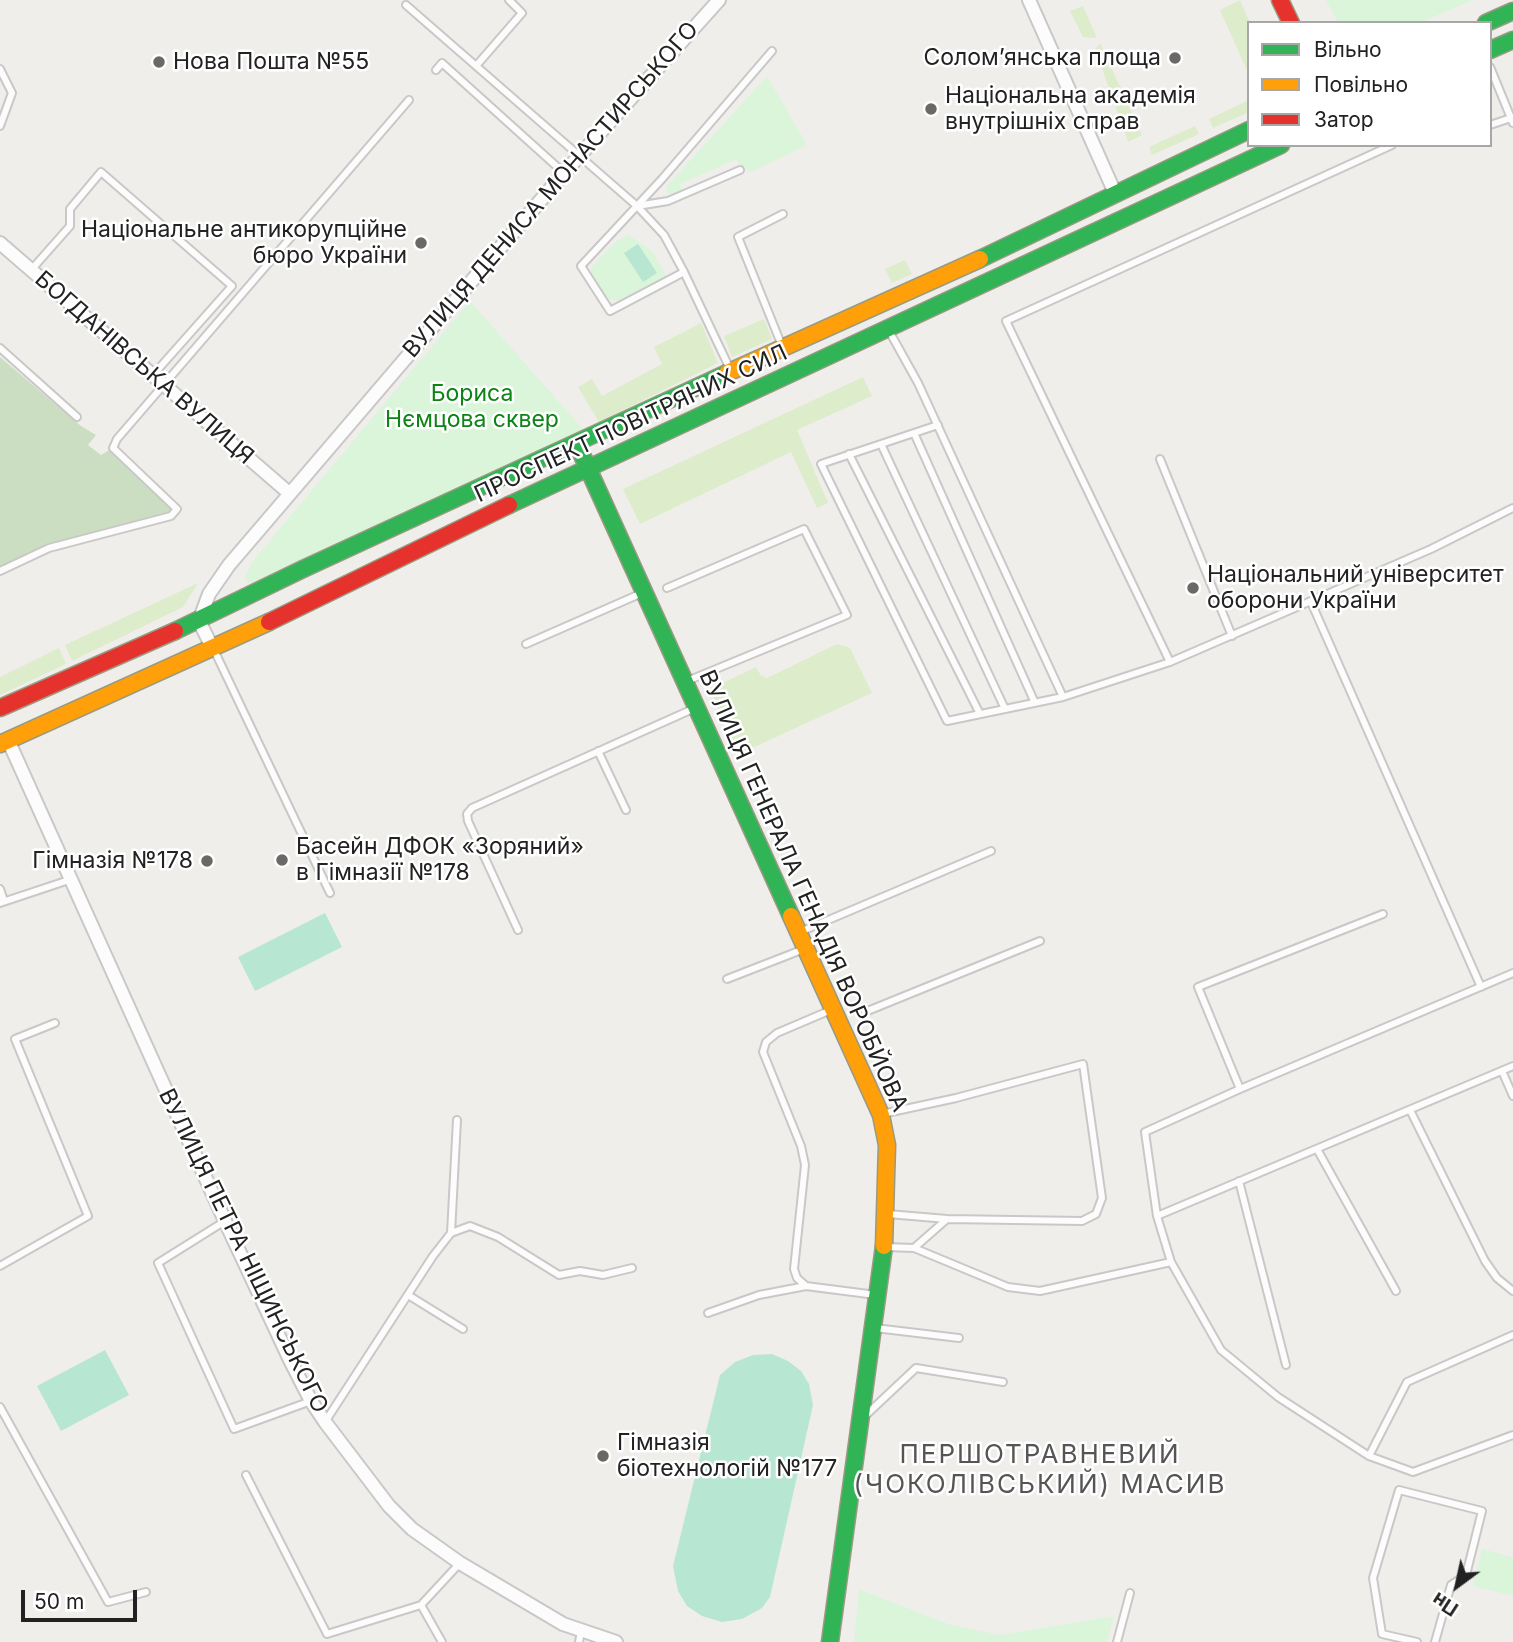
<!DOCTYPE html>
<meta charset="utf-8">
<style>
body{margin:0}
#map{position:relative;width:1513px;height:1642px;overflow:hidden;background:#f0eeeb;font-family:Inter,sans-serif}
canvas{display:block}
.legend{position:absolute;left:1247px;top:21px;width:245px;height:126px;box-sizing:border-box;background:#fff;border:2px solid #a7a7a7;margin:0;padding:9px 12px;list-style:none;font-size:21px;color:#222}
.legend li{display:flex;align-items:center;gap:14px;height:35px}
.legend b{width:35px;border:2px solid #a7a7a7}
.north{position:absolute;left:1422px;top:1551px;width:70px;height:70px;-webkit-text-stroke:5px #fff;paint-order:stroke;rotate:213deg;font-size:19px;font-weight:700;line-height:28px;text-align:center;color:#222}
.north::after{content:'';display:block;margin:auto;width:24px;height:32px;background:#222;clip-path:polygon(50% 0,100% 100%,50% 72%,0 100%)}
.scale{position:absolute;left:21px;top:1590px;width:116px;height:32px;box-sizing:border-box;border:4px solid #222;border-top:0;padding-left:9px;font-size:21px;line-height:24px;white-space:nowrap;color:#222;-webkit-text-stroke:5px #fff;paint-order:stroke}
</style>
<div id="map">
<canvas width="1513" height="1642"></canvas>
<ul class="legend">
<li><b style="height:9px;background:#30b455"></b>Вільно</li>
<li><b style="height:9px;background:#ff9f0a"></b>Повільно</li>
<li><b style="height:9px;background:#e5322d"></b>Затор</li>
</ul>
<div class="north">Пн</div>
<div class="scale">50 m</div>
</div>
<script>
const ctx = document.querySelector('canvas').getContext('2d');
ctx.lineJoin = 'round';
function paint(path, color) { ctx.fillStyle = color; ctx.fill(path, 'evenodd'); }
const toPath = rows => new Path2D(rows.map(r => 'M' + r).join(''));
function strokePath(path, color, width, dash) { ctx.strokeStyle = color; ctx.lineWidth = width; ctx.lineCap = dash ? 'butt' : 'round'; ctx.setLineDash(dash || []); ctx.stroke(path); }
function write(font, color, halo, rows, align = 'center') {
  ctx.font = font + ' Inter,sans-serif'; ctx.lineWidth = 5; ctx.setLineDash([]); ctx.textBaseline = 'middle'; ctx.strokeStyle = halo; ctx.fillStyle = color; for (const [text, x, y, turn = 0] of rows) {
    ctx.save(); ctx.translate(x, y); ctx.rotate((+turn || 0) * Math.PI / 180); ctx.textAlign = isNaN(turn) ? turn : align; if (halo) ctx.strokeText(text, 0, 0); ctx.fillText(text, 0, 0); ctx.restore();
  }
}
paint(toPath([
 [1240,0,1250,23,1249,75,1220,10],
 [1083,6,1097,38,1083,37,1070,11],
 [1100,43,1142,135,1128,142,1095,49],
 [1249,100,1249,112,1213,128,1209,119],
 [1195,126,1199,134,1152,155,1149,147],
 [905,260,912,274,892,283,885,269],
 [764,319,772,339,732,357,724,336],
 [701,323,718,363,599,422,578,387,592,379,602,396,662,364,654,347],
 [863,377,872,396,797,430,828,503,817,508,791,452,640,524,623,489],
 [198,583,183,607,72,661,65,645],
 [837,644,850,648,872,693,739,754,710,689,756,667,761,676,767,678],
 [59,648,66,664,0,695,0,677]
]), '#ddeccb');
paint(toPath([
 [0,357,81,426,96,435,88,445,101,455,113,448,177,509,171,516,49,548,0,571]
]), '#cbdec1');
paint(toPath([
 [1326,0,1473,0,1419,23,1338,23],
 [767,76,806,143,805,146,751,172,742,169,737,159,680,184,682,190,669,195,666,187],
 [628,234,653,252,666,276,622,301,609,299,592,280,591,268,614,243],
 [470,301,582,428,588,431,254,583,247,582,245,577,252,562],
 [1482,1549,1513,1557,1513,1596,1473,1586],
 [859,1589,948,1624,1000,1635,1114,1616,1107,1642,854,1642]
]), '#daf5da');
paint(toPath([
 [638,244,657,273,643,282,624,253],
 [325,913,342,947,255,991,238,957],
 [105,1350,129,1395,61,1431,37,1386],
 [772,1354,788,1361,801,1371,809,1384,813,1405,770,1597,762,1608,742,1619,722,1622,702,1616,687,1606,678,1591,673,1566,720,1375,735,1362,753,1355]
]), '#b7e6d2');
const lane = toPath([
 [406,5,637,206,664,235,684,272,730,369],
 [476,66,522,13,509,0],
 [1490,67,1513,123],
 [0,69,12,93,0,126],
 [436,70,442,63,564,173],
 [1490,125,1511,118],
 [637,206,668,201,740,170],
 [32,269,70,226,70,209,101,172,232,286,153,375],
 [684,272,610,311,581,266,662,179,772,51],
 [888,329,918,383,1063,697],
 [782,346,738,237,783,214],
 [0,348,77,417],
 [938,425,821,464,947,721,1063,697,1170,662,1431,549,1513,508],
 [914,433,1035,703],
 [881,444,1005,709],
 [849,454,980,714],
 [1160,459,1232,636],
 [0,571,49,548,171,516,177,509,113,448,117,439,409,100],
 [667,588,804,529,847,615,687,681],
 [1311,602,1481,987],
 [526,644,642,593],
 [215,652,330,893],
 [1170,662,1006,321,1392,145],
 [598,751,626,810],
 [0,889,4,901],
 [0,903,69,880],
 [518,930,468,821,467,814,472,808,695,708],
 [800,932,991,851],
 [1513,973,1240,1089,1145,1132,1157,1216,1171,1262,1221,1350,1278,1397,1369,1456,1413,1472,1513,1435],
 [727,979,804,949],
 [865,1012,1040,941],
 [1502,1071,1513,1096],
 [1240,1089,1198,987,1383,914],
 [1410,1110,1485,1261,1497,1278,1513,1291],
 [882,1114,956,1098,1083,1064,1102,1198,1096,1214,1082,1221,947,1219,914,1248],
 [1317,1149,1396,1291],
 [1239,1181,1286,1365],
 [888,1214,947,1219],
 [1157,1216,1513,1066],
 [225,1221,158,1263,234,1429,311,1401],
 [451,1233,457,1120],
 [886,1247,914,1248,1008,1287,1040,1291,1171,1262],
 [0,1266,88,1216,15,1039,55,1023],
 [806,1286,797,1278,794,1269,805,1165,801,1146,763,1052,766,1042,777,1033,831,1010],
 [408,1295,463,1329],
 [708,1313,759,1295,806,1286,876,1295],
 [875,1328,959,1338],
 [0,1407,108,1602,146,1592],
 [866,1415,916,1368,1003,1382],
 [325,1422,433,1256,451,1233,470,1226,498,1237,559,1275,580,1271,603,1275,632,1268],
 [1369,1456,1407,1382,1513,1335],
 [246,1475,327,1634,421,1605,460,1563],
 [421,1605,442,1642],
 [579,1642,581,1631],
 [1117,1642,1130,1593],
 [1417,1642,1382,1634,1373,1578,1399,1490,1482,1511,1466,1575,1451,1585,1435,1642]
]);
const street = toPath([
 [1029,0,1115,193],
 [0,243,289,493],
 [213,649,199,621,209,594,229,565,564,173,719,0],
 [8,740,225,1221,290,1360,311,1401,325,1422,389,1506,412,1529,460,1563,563,1624,616,1642]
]);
const fast = toPath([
 [1486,23,1513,11],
 [1490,50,1513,40],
 [980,259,1249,130],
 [577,444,791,916],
 [509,505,1281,145],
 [175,631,303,569,727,373],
 [830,1642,884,1246]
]);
const slow = toPath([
 [727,373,980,259],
 [0,744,269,622],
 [791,916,881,1115,887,1145,884,1246]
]);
const jam = toPath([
 [1280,0,1291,23],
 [269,622,509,505],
 [0,708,175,631]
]);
strokePath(lane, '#c9c8c7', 10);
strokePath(street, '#c9c8c7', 16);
strokePath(fast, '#999a82', 19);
strokePath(slow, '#999a82', 19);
strokePath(jam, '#999a82', 19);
strokePath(lane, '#fdfcfc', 6);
strokePath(street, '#fdfcfc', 12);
strokePath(fast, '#30b455', 16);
strokePath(slow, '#ff9f0a', 16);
strokePath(jam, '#e5322d', 16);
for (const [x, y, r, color] of [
 [1175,58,7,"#6a6968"],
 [159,62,7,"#6a6968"],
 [931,109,7,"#6a6968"],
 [421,243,7,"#6a6968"],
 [1193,588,7,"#6a6968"],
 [282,860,7,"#6a6968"],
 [207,861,7,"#6a6968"],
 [603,1456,7,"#6a6968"]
]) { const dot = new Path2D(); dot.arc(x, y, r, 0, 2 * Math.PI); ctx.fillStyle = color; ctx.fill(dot); strokePath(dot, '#fff', 2.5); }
write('23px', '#222', '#fff', [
 ["Соломʼянська площа",1161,58,"right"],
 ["Нова Пошта №55",173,62],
 ["Національна академія",945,96],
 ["внутрішніх справ",945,122],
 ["Національне антикорупційне",407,230,"right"],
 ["бюро України",407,256,"right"],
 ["Національний університет",1207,575],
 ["оборони України",1207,601],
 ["Басейн ДФОК «Зоряний»",296,847],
 ["в Гімназії №178",296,873],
 ["Гімназія №178",193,861,"right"],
 ["Гімназія",617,1443],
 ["біотехнологій №177",617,1469]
], 'left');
write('23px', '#222', '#fff', [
 ["ВУЛИЦЯ ДЕНИСА МОНАСТИРСЬКОГО",551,190,-49],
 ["БОГДАНІВСЬКА ВУЛИЦЯ",144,368,41],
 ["ПРОСПЕКТ ПОВІТРЯНИХ СИЛ",631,424,-25],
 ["ВУЛИЦЯ ГЕНЕРАЛА ГЕНАДІЯ ВОРОБЙОВА",803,891,66],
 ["ВУЛИЦЯ ПЕТРА НІЩИНСЬКОГО",243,1251,64]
]);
write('23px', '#0c8416', '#fff', [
 ["Бориса",472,394],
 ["Нємцова сквер",472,420]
]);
ctx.letterSpacing = '2px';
write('26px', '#555', '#fff', [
 ["ПЕРШОТРАВНЕВИЙ",1040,1455],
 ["(ЧОКОЛІВСЬКИЙ) МАСИВ",1040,1485]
]);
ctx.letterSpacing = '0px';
</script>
